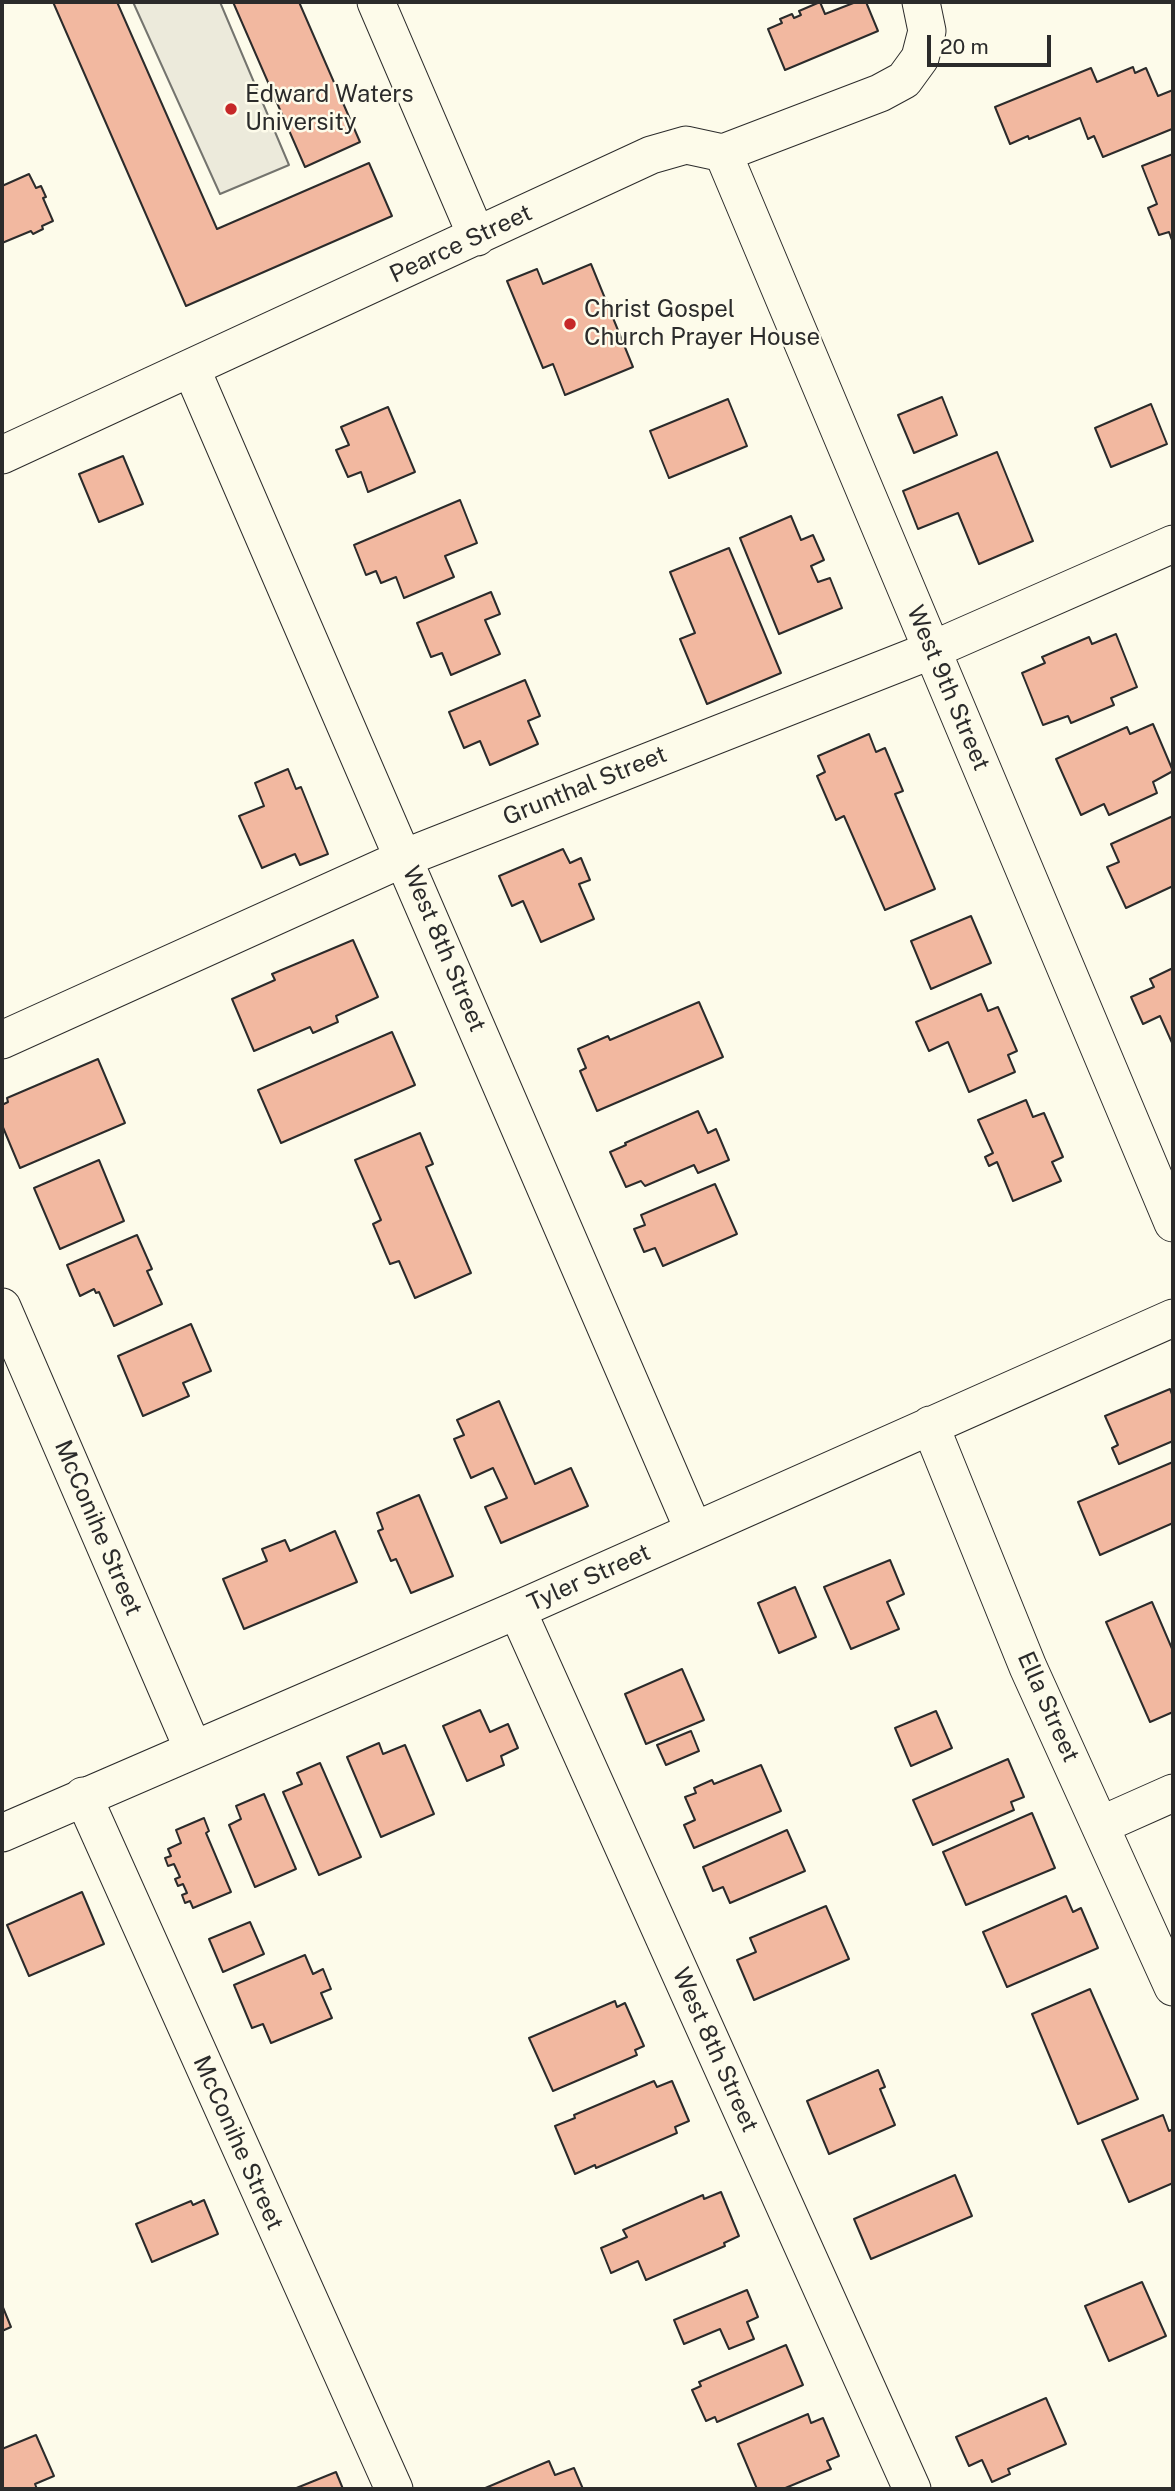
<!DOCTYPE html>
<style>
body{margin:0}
#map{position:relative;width:1175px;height:2491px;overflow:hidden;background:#fdfbea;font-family:"Public Sans",sans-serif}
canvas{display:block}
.frame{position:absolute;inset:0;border:4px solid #2b2b2b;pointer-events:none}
.scale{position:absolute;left:927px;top:35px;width:124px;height:32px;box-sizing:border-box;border:4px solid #2b2b2b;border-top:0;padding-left:9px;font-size:21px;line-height:24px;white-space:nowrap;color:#2b2b2b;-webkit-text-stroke:5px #fdfbea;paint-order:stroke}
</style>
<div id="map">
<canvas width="1175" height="2491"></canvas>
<div class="frame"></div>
<div class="scale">20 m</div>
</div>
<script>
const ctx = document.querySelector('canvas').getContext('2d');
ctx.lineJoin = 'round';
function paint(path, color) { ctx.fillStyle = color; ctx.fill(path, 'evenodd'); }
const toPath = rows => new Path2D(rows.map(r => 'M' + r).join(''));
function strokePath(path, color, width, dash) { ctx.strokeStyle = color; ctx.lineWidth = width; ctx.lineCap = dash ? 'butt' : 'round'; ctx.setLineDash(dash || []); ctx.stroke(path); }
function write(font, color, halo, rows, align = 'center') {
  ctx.font = font + ' "Public Sans",sans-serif'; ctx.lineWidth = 5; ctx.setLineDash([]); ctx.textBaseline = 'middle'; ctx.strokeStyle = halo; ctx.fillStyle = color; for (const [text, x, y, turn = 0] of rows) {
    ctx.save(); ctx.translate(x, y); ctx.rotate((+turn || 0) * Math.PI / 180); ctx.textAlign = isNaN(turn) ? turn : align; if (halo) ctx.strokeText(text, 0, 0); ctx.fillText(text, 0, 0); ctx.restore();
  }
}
const parking = toPath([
 [133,2,220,2,289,165,220,194,133,2]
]);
paint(parking, '#eceadb');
strokePath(parking, '#74746e', 2);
const building = toPath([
 [53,2,117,2,217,229,369,163,392,216,186,306,53,2],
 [233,2,299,2,360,142,305,167,233,2],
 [820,2,825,14,856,2,866,2,878,31,785,70,768,29,782,23,780,19,792,14,794,18,801,15,799,11,820,2],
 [1133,67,1135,73,1146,68,1158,96,1173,90,1173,133,1172,129,1103,157,1094,136,1088,139,1080,118,1029,139,1028,136,1010,144,995,107,1091,68,1097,82,1133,67],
 [1173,154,1173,243,1169,232,1159,235,1148,208,1157,204,1142,166,1173,154],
 [29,174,36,188,41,186,46,197,43,198,53,221,42,226,43,229,33,234,31,231,2,243,2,186,29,174],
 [591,264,633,367,565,395,553,364,543,368,507,281,537,269,543,284,591,264],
 [942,397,957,435,914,453,898,415,942,397],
 [728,399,747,446,669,478,650,431,728,399],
 [1151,404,1167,444,1111,467,1095,428,1151,404],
 [388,407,415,472,368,492,361,472,348,477,336,450,349,445,341,427,388,407],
 [997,452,1033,541,979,564,958,513,918,529,903,491,997,452],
 [123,456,143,504,99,522,79,474,123,456],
 [460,500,477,543,445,556,454,577,404,598,396,577,381,583,376,571,366,575,354,545,460,500],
 [791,516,801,540,813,535,824,560,811,566,818,582,830,578,842,608,779,634,740,538,791,516],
 [729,548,781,673,707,704,680,639,695,633,670,572,729,548],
 [491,592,500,614,485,620,500,654,451,675,442,653,431,657,417,623,491,592],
 [1116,634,1137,687,1111,698,1114,705,1071,723,1068,716,1043,725,1022,673,1045,663,1042,657,1089,637,1092,644,1116,634],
 [525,680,540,716,528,721,538,744,490,765,480,741,464,748,449,712,525,680],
 [1153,724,1173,771,1153,782,1157,793,1109,815,1104,804,1081,815,1056,759,1127,727,1130,734,1153,724],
 [869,734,876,752,885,748,903,791,895,794,935,889,885,910,844,816,836,820,817,776,825,772,818,756,869,734],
 [288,769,296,789,301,787,328,854,300,865,295,854,262,868,239,816,264,806,255,783,288,769],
 [1173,816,1173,886,1126,908,1107,867,1119,862,1111,844,1173,816],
 [563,849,570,863,581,858,590,880,579,884,594,919,541,942,523,901,512,906,499,876,563,849],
 [971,916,991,963,931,989,911,941,971,916],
 [353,940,378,997,336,1016,338,1022,313,1033,310,1027,254,1051,232,999,275,980,272,974,353,940],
 [1173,968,1173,1045,1160,1016,1143,1024,1131,997,1154,987,1150,979,1173,968],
 [981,994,988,1011,998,1007,1017,1051,1008,1055,1015,1072,969,1092,948,1042,929,1051,916,1022,981,994],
 [699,1002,723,1057,597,1111,580,1071,586,1068,578,1049,608,1036,610,1040,699,1002],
 [392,1032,415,1085,281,1143,258,1090,392,1032],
 [98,1059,125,1123,20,1168,2,1125,2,1105,8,1102,7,1098,98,1059],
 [1026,1100,1033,1117,1044,1113,1063,1157,1052,1162,1061,1181,1013,1201,997,1162,989,1166,985,1157,993,1153,978,1120,1026,1100],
 [698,1111,708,1133,716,1129,729,1160,698,1173,694,1165,645,1186,641,1181,626,1187,610,1152,626,1145,625,1143,698,1111],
 [420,1133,433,1164,426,1167,471,1273,415,1298,399,1261,390,1264,373,1224,381,1220,355,1160,420,1133],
 [99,1160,124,1221,60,1249,34,1188,99,1160],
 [715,1184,737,1234,663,1266,655,1248,644,1252,634,1229,645,1225,641,1215,715,1184],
 [137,1235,152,1269,147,1271,162,1304,114,1326,99,1292,96,1293,94,1289,80,1296,67,1265,137,1235],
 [191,1324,211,1371,183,1383,189,1396,143,1416,118,1356,191,1324],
 [1170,1389,1173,1397,1173,1441,1119,1464,1112,1448,1118,1445,1105,1416,1170,1389],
 [499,1401,535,1484,571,1468,588,1506,501,1543,485,1507,507,1498,493,1468,471,1478,454,1439,464,1435,457,1420,499,1401],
 [1173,1462,1173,1523,1100,1555,1078,1502,1173,1462],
 [419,1495,453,1576,411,1593,396,1559,391,1561,378,1531,383,1529,377,1513,419,1495],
 [335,1531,357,1582,244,1629,223,1579,267,1561,262,1549,285,1540,290,1551,335,1531],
 [890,1560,904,1594,887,1602,899,1629,851,1649,824,1587,890,1560],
 [795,1587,816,1637,779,1653,758,1603,795,1587],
 [1152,1602,1173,1651,1173,1712,1150,1722,1106,1622,1152,1602],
 [682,1669,704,1720,646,1744,625,1694,682,1669],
 [480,1710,490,1732,508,1724,518,1748,501,1756,504,1765,467,1781,443,1726,480,1710],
 [936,1711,952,1748,911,1766,895,1728,936,1711],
 [691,1731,699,1751,666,1765,657,1745,691,1731],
 [379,1743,383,1754,405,1745,434,1814,381,1837,347,1757,379,1743],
 [1008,1759,1024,1797,1011,1802,1014,1810,933,1845,913,1800,1008,1759],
 [320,1763,361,1857,319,1875,283,1792,302,1784,297,1773,320,1763],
 [761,1765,781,1811,694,1848,684,1825,695,1820,685,1797,696,1793,694,1788,712,1780,714,1784,761,1765],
 [264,1794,296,1869,255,1887,229,1825,241,1819,236,1806,264,1794],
 [1032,1813,1055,1868,966,1905,943,1852,1032,1813],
 [204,1818,209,1831,206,1833,231,1892,193,1908,190,1901,185,1903,182,1895,187,1893,183,1884,178,1886,175,1879,180,1877,174,1864,168,1866,165,1858,171,1856,168,1849,181,1843,176,1830,204,1818],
 [787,1830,805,1871,730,1903,723,1887,713,1891,703,1867,787,1830],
 [82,1892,104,1944,29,1976,7,1925,82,1892],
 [1066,1896,1073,1912,1081,1908,1098,1948,1007,1987,983,1932,1066,1896],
 [826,1906,849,1959,754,2000,737,1960,756,1952,750,1938,826,1906],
 [250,1922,264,1954,223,1972,209,1939,250,1922],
 [305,1955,313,1974,323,1969,331,1989,321,1993,332,2018,271,2043,263,2024,252,2028,234,1985,305,1955],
 [1090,1989,1138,2099,1078,2124,1032,2014,1090,1989],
 [615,2001,617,2007,625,2003,644,2046,635,2050,637,2055,553,2091,529,2038,615,2001],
 [878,2070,885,2087,880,2089,895,2125,829,2154,807,2101,878,2070],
 [654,2081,657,2087,672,2081,689,2121,675,2127,677,2133,596,2168,595,2165,575,2174,555,2126,575,2118,574,2115,654,2081],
 [1163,2115,1169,2131,1173,2129,1173,2183,1129,2202,1102,2140,1163,2115],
 [955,2175,972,2216,871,2259,854,2219,955,2175],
 [721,2192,739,2236,724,2243,725,2246,646,2280,638,2261,611,2273,601,2248,627,2237,623,2230,703,2195,704,2199,721,2192],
 [204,2200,218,2234,152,2262,136,2224,191,2201,193,2205,204,2200],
 [1142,2282,1166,2336,1109,2361,1085,2306,1142,2282],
 [747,2290,758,2317,747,2322,754,2339,729,2349,720,2329,684,2344,674,2320,747,2290],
 [2,2305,11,2327,2,2331,2,2305],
 [786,2345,803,2385,717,2422,715,2417,706,2421,692,2390,701,2386,699,2382,786,2345],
 [1046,2398,1066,2444,1008,2469,1010,2474,992,2482,982,2460,969,2466,956,2437,1046,2398],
 [808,2414,811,2423,823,2418,839,2456,827,2461,831,2469,783,2489,757,2489,738,2444,808,2414],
 [36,2435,54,2476,35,2484,37,2489,2,2489,2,2449,36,2435],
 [549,2461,555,2475,574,2468,583,2489,483,2489,549,2461],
 [336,2472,343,2489,294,2489,336,2472]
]);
paint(building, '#f2b8a0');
strokePath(building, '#2b2b2b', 2);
const minor = toPath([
 [376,2,477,237],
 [723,153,1173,1223],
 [191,368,694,1531],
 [2,455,651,155,686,145,723,153,880,93,904,80,920,58,927,31,921,2],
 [2,1040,404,858,932,650,1173,544],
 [2,1307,193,1749],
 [930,1425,1028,1667,1173,1987],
 [517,1610,912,2489],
 [83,1796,394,2489],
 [1101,1825,1173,1793],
 [2,1833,517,1610,1173,1318]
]);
strokePath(minor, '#2b2b2b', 39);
strokePath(minor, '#fdfbea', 37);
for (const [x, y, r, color] of [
 [231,109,7,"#c62828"],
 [570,324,7,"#c62828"]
]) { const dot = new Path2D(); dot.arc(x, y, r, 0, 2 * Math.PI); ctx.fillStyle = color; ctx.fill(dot); strokePath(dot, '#fdfbea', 2.5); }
write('24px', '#2b2b2b', '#fdfbea', [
 ["Edward Waters",245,95],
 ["University",245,123],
 ["Christ Gospel",584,310],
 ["Church Prayer House",584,338]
], 'left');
write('24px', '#2b2b2b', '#fdfbea', [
 ["Pearce Street",461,244,-25],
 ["West 9th Street",948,688,67],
 ["Grunthal Street",585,786,-22],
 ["West 8th Street",444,949,67],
 ["McConihe Street",98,1528,67],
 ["Tyler Street",589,1578,-24],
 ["Ella Street",1048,1707,66],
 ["West 8th Street",715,2050,66],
 ["McConihe Street",238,2143,66]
]);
</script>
